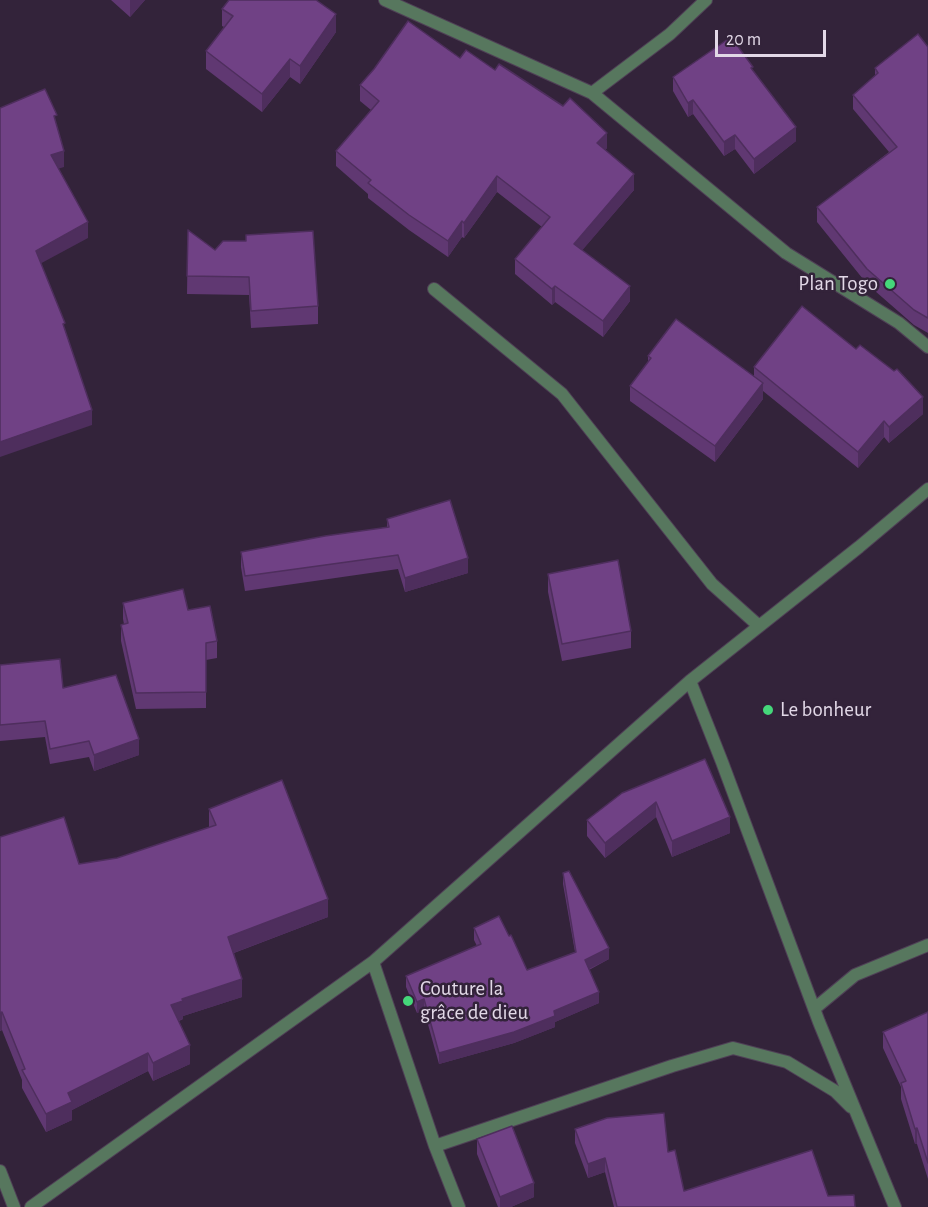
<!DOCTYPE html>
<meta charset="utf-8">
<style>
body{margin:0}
#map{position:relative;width:928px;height:1207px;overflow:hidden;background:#33233a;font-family:"Alegreya Sans",sans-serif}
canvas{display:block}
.scale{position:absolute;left:715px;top:30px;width:111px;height:27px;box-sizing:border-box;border:3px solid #e2d8e7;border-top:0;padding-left:8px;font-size:18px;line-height:21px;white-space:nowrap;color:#e2d8e7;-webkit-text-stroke:4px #33233a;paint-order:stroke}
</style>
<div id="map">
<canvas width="928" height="1207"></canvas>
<div class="scale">20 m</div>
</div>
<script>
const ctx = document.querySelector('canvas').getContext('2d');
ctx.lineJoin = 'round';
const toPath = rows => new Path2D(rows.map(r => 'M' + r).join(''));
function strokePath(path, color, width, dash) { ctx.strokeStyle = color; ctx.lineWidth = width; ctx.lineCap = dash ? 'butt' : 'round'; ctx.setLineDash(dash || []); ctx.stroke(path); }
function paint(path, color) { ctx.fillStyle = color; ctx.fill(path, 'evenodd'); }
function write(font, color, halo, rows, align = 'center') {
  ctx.font = font + ' "Alegreya Sans",sans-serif'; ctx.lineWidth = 5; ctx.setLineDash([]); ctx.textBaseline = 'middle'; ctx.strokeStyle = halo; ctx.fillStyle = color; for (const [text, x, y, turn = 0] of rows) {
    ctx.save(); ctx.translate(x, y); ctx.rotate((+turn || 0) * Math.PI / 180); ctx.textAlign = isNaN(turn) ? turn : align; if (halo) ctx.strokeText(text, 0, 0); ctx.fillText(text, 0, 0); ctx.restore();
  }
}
const minor = toPath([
 [385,0,592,93],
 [706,0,670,34,592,93,786,253,899,323,928,347],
 [434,289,562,394,712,584,759,626],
 [690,681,722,762,819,1022,895,1207],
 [373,962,435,1146,459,1207],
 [814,1009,855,975,928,945],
 [435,1146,672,1066,733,1048,787,1062,835,1091,851,1107],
 [0,1171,14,1207],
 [31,1207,373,962,690,681,859,547,928,489]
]);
strokePath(minor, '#4f4056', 14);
strokePath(minor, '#57775e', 12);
paint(toPath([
 [111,0,145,0,130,17],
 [222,9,336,32,300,84,290,77,262,112,206,69,206,51,224,27,222,26],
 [928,47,928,333,914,325,867,284,817,222,817,207,889,152,853,109,853,95,875,76,875,68],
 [460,58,607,148,605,150,634,190,582,250,630,301,603,337,555,302,552,305,515,274,515,259,542,227,497,192,464,238,462,237,448,257,409,230,368,198,368,194,336,166,336,151,371,110,360,101,360,85],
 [753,71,796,141,754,174,735,149,724,156,693,114,688,117,673,91,673,77],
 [188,230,215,250,318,306,318,324,251,328,249,295,187,294],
 [648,356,754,377,754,367,923,414,889,443,884,437,858,468,763,391,763,399,715,462,630,401,630,386,648,362],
 [387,519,468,573,405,592,398,569,245,591,241,567,241,552,387,527],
 [548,574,631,631,631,648,562,661,548,592],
 [123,603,188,610,217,641,217,658,206,660,206,708,136,709,121,641,121,625,124,624,123,619],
 [0,665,63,688,139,755,94,771,89,757,50,764,45,737,0,741],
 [705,759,730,833,672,857,656,817,605,858,587,836,587,820],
 [209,809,328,917,234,953,242,997,183,1016,183,1019,179,1021,190,1064,153,1081,148,1071,72,1110,72,1120,46,1132,22,1088,22,1080,2,1030,0,1031,0,837,79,864,117,858,209,827],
 [563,873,609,959,589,970,599,1003,555,1022,555,1027,514,1043,439,1064,424,1010,417,1013,406,987,406,976,477,946,474,940,474,928,509,936,527,970,575,952,563,884],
 [928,1012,928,1179,917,1144,915,1144,901,1099,901,1087,883,1048,883,1032],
 [575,1129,668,1152,684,1191,828,1196,855,1207,614,1207,605,1172,588,1178,575,1143],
 [477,1139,534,1197,511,1207,498,1207,477,1154]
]), '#603872');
paint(toPath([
 [130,0,145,0,130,17],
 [336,14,336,32,300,84,300,66],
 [290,59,290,77,262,112,262,94],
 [693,100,693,114,688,117,688,103],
 [796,127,796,141,754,174,754,159],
 [607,133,607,148,597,158,597,143],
 [735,135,735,149,724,156,724,142],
 [64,151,64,167,51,171,51,155],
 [634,174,634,190,574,260,574,244],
 [497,176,497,192,464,238,464,223],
 [462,221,462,237,448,257,448,241],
 [88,222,88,238,36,266,36,251],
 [555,286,555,302,552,305,552,289],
 [630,286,630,301,603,337,603,321],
 [763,383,763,399,715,462,715,446],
 [923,397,923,414,889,443,889,427],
 [92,410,92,425,0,457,0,442],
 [884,421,884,437,858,468,858,452],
 [468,558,468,573,405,592,405,578],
 [139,739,139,755,94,771,94,755],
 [656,802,656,817,605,858,605,843],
 [730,817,730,833,672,857,672,841],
 [328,899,328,917,228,955,228,937],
 [609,948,609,959,585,971,585,960],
 [242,979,242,997,183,1016,183,1019,171,1023,171,1005,182,999],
 [599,992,599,1003,555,1022,555,1027,514,1043,439,1064,439,1053,554,1011],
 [424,999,424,1010,417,1013,417,1002],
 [2,1012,2,1030,0,1031,0,1013],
 [190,1045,190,1064,153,1081,153,1063],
 [148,1053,148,1071,72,1110,72,1120,46,1132,46,1114,68,1093],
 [917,1128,917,1144,915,1144,915,1129],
 [605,1158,605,1172,588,1178,588,1164],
 [534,1183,534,1197,511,1207,500,1207,500,1197]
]), '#4e2e5d');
const building = toPath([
 [229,0,316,0,336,14,300,66,290,59,262,94,206,51,233,16,222,9,229,0],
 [408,21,460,58,466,50,495,70,499,64,563,106,570,98,607,133,597,143,634,174,574,244,630,286,603,321,555,286,552,289,515,259,550,217,497,176,464,223,462,221,448,241,409,215,368,183,371,180,336,151,379,101,360,85,374,69,408,21],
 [918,34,928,47,928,318,914,310,867,269,817,207,897,147,853,95,878,73,875,68,918,34],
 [731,37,753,67,751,68,796,127,754,159,735,135,724,142,693,100,688,103,673,77,731,37],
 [45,89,57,115,54,116,64,151,51,155,88,222,36,251,65,323,63,324,92,410,0,442,0,108,45,89],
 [188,230,215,250,223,241,246,241,246,235,313,231,318,306,251,311,249,277,187,276,188,230],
 [802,306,856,349,860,345,894,371,897,369,923,397,889,427,884,421,858,452,754,367,802,306],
 [676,319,763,383,715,446,630,386,651,358,648,356,676,319],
 [450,500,468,558,405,578,398,555,245,576,241,552,325,536,389,527,387,519,450,500],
 [618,560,631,631,562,644,548,574,618,560],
 [183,589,188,610,210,606,217,641,206,643,206,692,136,693,121,625,128,623,123,603,183,589],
 [60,659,63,688,116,675,139,739,94,755,89,741,50,749,45,721,0,725,0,665,60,659],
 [705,759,730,817,672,841,656,802,605,843,587,820,622,793,705,759],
 [282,780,328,899,228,937,242,979,182,999,183,1001,171,1005,190,1045,153,1063,148,1053,68,1093,72,1102,46,1114,22,1070,25,1069,2,1012,0,1013,0,837,64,817,79,864,117,858,216,825,209,809,282,780],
 [569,871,609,948,585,960,599,992,554,1011,555,1016,514,1032,439,1053,424,999,417,1002,406,976,481,944,474,928,499,916,509,936,511,935,527,970,576,952,563,873,569,871],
 [928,1012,928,1163,917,1128,915,1129,901,1083,906,1081,883,1032,928,1012],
 [664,1113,668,1152,675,1150,684,1191,812,1150,828,1196,854,1195,855,1207,617,1207,605,1158,588,1164,575,1129,607,1118,664,1113],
 [512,1126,534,1183,500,1197,477,1139,512,1126]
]);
paint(building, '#704185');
strokePath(building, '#4e2e5d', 1.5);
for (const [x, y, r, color] of [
 [890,284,6,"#45d77a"],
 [768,710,6,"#45d77a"],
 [408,1001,6,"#45d77a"]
]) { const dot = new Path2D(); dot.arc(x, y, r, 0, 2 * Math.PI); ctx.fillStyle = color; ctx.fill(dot); strokePath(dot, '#33233a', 2); }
write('21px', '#e2d8e7', '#33233a', [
 ["Plan Togo",878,284,"right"],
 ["Le bonheur",780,710],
 ["Couture la",420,989],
 ["grâce de dieu",420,1013]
], 'left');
</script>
